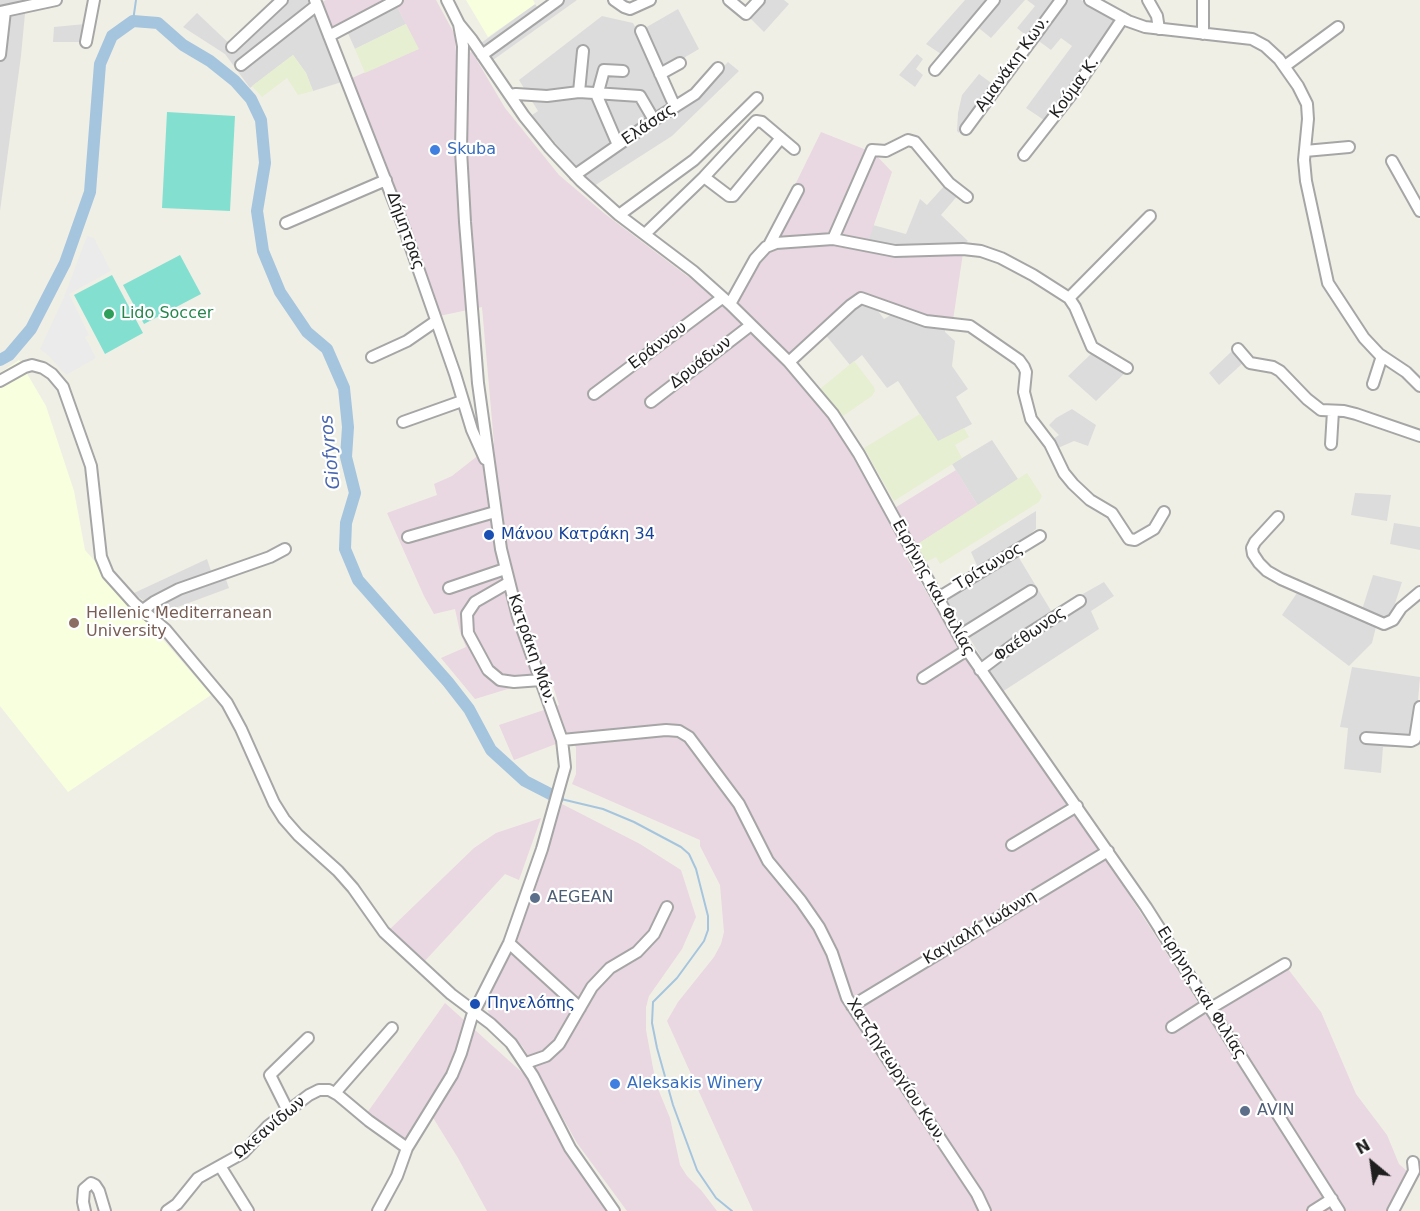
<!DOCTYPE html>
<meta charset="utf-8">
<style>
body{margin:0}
#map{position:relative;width:1420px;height:1211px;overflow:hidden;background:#f0efe5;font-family:"DejaVu Sans",sans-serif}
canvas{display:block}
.north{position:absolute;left:1342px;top:1133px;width:60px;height:60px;-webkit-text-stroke:4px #fff;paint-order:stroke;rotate:331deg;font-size:16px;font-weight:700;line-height:24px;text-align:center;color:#1f1f1f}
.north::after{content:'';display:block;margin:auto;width:21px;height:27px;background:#1f1f1f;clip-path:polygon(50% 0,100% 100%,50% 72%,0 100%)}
</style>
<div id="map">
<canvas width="1420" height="1211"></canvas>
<div class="north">N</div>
</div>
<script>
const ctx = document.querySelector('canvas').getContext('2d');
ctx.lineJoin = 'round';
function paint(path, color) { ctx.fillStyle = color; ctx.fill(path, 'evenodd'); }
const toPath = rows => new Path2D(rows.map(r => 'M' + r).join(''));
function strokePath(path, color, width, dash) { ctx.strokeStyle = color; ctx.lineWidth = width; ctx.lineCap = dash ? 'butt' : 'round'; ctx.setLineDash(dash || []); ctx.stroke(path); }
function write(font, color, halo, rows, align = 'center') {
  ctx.font = font + ' "DejaVu Sans",sans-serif'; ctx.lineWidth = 4.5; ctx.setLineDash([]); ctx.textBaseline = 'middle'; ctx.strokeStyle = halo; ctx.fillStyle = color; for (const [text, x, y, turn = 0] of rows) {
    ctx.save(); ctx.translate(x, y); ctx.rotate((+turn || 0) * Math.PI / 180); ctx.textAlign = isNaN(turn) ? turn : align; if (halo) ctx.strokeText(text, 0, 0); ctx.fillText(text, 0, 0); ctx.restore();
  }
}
paint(toPath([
 [0,0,36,0,26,3,21,56,0,211],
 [285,0,312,0,345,81,313,91,306,73,293,55,250,88,225,54,183,27,197,13,234,48],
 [561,0,577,0,493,60,481,43,535,4,542,14],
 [762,0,784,0,789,4,764,32,748,16],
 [965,0,990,0,944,56,926,44],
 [998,0,1025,0,991,38,975,25],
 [1027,0,1057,0,1028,37,1017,28,1035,6],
 [1064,0,1081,0,1118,22,1047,122,1026,108,1072,46,1061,38,1051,50,1036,39],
 [396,4,406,24,355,49,346,29],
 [678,9,699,49,658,73,674,111,696,95,728,62,739,71,672,136,594,186,577,169,532,115,538,111,519,80,602,16,633,23,638,32],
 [85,24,83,42,53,42,54,27],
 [917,54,923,59,916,69,923,75,915,87,899,75],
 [979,74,994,85,959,133,957,131,958,113,962,95],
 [946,184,959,194,941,215,968,241,961,246,897,248,867,242,873,225,906,234,920,199,927,205],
 [861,301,872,303,884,319,894,313,945,327,945,332,955,341,952,366,968,389,956,397,972,424,938,442,898,381,887,388,862,355,850,365,824,333],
 [1233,350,1244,362,1219,385,1209,373],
 [1092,353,1127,371,1096,401,1068,376],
 [1072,409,1096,425,1088,446,1074,441,1058,448,1053,439,1059,435,1049,425,1056,418],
 [992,440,1018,479,978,506,952,464],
 [1355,493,1391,495,1387,521,1351,515],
 [1036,511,1036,529,1013,548,1056,619,1085,601,1081,595,1104,582,1114,596,1091,611,1099,629,1002,692,942,592,979,570,971,552],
 [1394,523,1420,527,1420,550,1390,544],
 [207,559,213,577,224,574,229,588,159,614,134,593],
 [1373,575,1402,582,1390,619,1378,619,1372,643,1349,666,1282,615,1299,590,1360,616],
 [1352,667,1420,677,1415,735,1411,735,1409,747,1383,747,1381,773,1344,769,1348,728,1340,727]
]), '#dddcdc');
paint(toPath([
 [326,0,390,0,331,32,320,3],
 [394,0,436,0,455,35,456,56,472,52,505,108,559,175,605,214,695,282,728,311,768,240,821,132,874,153,892,172,866,248,963,253,953,320,919,315,862,296,783,364,835,425,885,514,956,470,978,506,904,553,956,644,1085,826,1206,1015,1288,969,1321,1012,1356,1094,1387,1135,1399,1164,1410,1174,1388,1211,753,1211,667,1021,678,1002,714,957,721,944,724,932,720,885,700,846,700,840,572,784,576,774,576,748,570,732,559,735,561,742,514,760,499,725,559,705,550,676,475,699,441,658,466,647,460,632,455,609,434,614,424,596,387,513,437,495,434,484,452,476,494,443,482,307,439,316,412,232,352,78,418,49],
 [562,804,640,844,681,870,696,917,682,949,649,996,646,1007,646,1030,656,1084,670,1118,680,1165,687,1176,701,1190,717,1211,627,1211,577,1143,523,1047,512,1035,491,1018,486,1007,486,998,518,928,551,841],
 [541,818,519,880,505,874,423,963,389,930,474,848,496,833],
 [445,1003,526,1076,569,1153,607,1211,487,1211,458,1158,427,1108,407,1142,367,1113]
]), '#e9d7e2');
paint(toPath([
 [466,0,533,0,535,4,488,37],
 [19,360,46,406,74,491,85,550,211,695,68,792,0,706,0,373]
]), '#f8ffdf');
paint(toPath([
 [406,24,419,49,365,73,355,49],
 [293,55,306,73,313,91,298,95,287,78,262,97,252,86],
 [854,361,874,387,875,391,872,396,843,416,820,389],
 [920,414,938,441,964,428,969,437,955,445,962,458,894,501,864,448],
 [1027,473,1042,496,1039,502,940,564,936,557,926,562,916,545]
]), '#e6efd1');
paint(toPath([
 [167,112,235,116,230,211,162,208],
 [180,255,201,294,144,324,123,285],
 [112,275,143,333,105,354,74,295]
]), '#83e0d0');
paint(toPath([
 [87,236,94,238,111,271,69,294,89,335,85,337,96,358,66,375,49,356,40,349,64,297]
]), '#ebebeb');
strokePath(toPath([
 [133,21,136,0],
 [561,799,603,809,634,822,681,847,689,854,696,869,708,916,708,930,704,941,677,978,653,1002,652,1023,657,1048,673,1105,697,1170,716,1198,732,1211]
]), '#a5c5de', 2);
strokePath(toPath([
 [0,360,9,355,31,329,65,263,90,192,100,64,112,36,133,21,158,23,183,45,210,61,235,81,251,99,261,120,265,163,257,211,263,251,280,292,307,332,327,349,344,388,348,427,346,457,355,493,346,523,345,549,358,580,448,682,469,709,491,750,525,781,558,798]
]), '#a5c5de', 12);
const minor = toPath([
 [315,0,403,225,455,374,472,430,485,459],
 [614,0,624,7,630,9,650,0],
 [729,0,746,14,759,0],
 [1090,0,1128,21,1145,27,1252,39,1265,46,1279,59,1298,86,1307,104,1308,119,1304,160,1306,181,1328,283,1364,338,1379,354,1406,372,1420,386],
 [1148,0,1157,16,1159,29],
 [0,12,56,0],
 [459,24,472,40,524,116,550,148,581,181,619,215,693,271,730,304,789,362,833,414,859,454,965,647,1146,907,1339,1211],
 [641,31,675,107],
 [1203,34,1203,0],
 [329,36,397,0],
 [86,42,94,0],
 [232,47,282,0],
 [0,55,5,11],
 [482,55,558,0],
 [241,65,317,5],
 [1285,66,1338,27],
 [935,70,994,0],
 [660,74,680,63],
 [579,92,583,51],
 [510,95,516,94,547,96,579,92,640,96,654,120],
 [966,129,1061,0],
 [618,145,597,96,604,70,623,71],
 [1305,151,1349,147],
 [1024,155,1071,95,1123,18],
 [1392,161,1420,211],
 [575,175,654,120,695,94,718,68],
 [704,177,729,196,733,196,781,138],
 [619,215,694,160,757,98],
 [286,223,386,180],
 [645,234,704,177,756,121,762,122,794,149],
 [833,239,872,150,886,151,908,140,915,142,949,183,967,197],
 [769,245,798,190],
 [1069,298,1150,216],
 [730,304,755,259,766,247,776,243,833,239,895,251,963,249,981,251,1001,258,1033,275,1069,298,1075,307,1092,347,1127,368],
 [1238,349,1250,363,1273,367,1280,371,1307,399,1321,410,1344,411,1356,414,1420,436],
 [372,357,407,341,436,321],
 [789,362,851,305,861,298,926,321,970,326,1019,360,1024,367,1026,372,1024,392,1031,419,1050,444,1064,473,1073,484,1090,500,1112,513,1129,539,1135,540,1154,529,1164,512],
 [0,381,25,367,32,365,43,368,52,374,63,387,91,466,101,557,108,574,134,603,165,629,227,703,241,729,274,803,284,819,298,835,338,871,353,888,384,932,451,994,491,1024,511,1043,533,1076,570,1148,614,1211],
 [1373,384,1382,356],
 [594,394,722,298],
 [651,402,751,325],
 [403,422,462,401],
 [1331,444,1333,411],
 [1278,517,1255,542,1252,548,1253,554,1259,563,1267,571,1281,579,1384,624,1393,620,1401,608,1420,592],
 [408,537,495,512],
 [508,583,475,602,467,614,468,633,488,670,500,680,514,682,541,680],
 [449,588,505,569],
 [938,598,1040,536],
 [143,610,154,602,179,589,270,557,285,549],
 [959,636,1031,591],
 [980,670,1025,636,1080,601],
 [923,678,967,650],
 [1366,738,1411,741,1415,739,1420,707],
 [562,740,666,730,679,731,689,737,739,804,768,861,801,901,819,927,832,953,847,998,977,1194,985,1211],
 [1012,845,1077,806],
 [509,943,580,1008],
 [852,1006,1108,851],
 [1211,1008,1285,964],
 [1172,1027,1208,1004],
 [526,1063,546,1056,559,1044,592,987,610,968,637,952,654,934,667,907],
 [335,1093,392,1028],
 [288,1111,270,1075,308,1038],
 [220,1166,248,1211],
 [85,1211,83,1202,84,1189,91,1183,95,1185,99,1191,105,1211],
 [167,1211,177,1204,198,1178,243,1153,268,1126,309,1095,319,1090,329,1090,338,1095,369,1121,407,1148],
 [378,1211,397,1176,407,1148,452,1075,461,1053,472,1016,509,943,542,849,565,767,562,740,518,617,501,549,478,383,465,222,461,150,463,46,459,24,447,0],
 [1313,1211,1332,1199],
 [1393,1211,1414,1171,1413,1162]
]);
strokePath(minor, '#a6a6a6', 14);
strokePath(minor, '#fff', 10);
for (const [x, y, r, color] of [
 [435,150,6,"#3f7fe0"],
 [109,314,6,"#2e9e5b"],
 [489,535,6,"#1a4fb4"],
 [74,623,6,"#8d6e63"],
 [535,898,6,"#5c6f8a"],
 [475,1004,6,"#1a4fb4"],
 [615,1084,6,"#3f7fe0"],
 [1245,1111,6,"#5c6f8a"]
]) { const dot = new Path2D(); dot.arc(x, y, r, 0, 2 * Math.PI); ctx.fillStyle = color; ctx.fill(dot); strokePath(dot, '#fff', 2); }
write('16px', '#1f1f1f', '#fff', [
 ["Αμανάκη Κων.",1013,64,-54],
 ["Κούμα Κ.",1075,88,-54],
 ["Ελάσας",649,125,-34],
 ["Δήμητρας",405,231,70],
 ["Εράννου",658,346,-37],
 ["Δρυάδων",701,363,-38],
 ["Τρίτωνος",989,567,-31],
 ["Ειρήνης και Φιλίας",933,588,61],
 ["Φαέθωνος",1030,635,-35],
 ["Κατράκη Μάν.",531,649,71],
 ["Καγιαλή Ιωάννη",980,928,-31],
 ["Ειρήνης και Φιλίας",1201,993,58],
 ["Χατζηγεωργίου Κων.",896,1071,57],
 ["Ωκεανίδων",270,1128,-40]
]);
write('16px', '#366cbe', '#fff', [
 ["Skuba",447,150],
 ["Aleksakis Winery",627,1084]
], 'left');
write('16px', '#27864d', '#fff', [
 ["Lido Soccer",121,314]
], 'left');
write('16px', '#164399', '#fff', [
 ["Μάνου Κατράκη 34",501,535],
 ["Πηνελόπης",487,1004]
], 'left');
write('16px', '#785e54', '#fff', [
 ["Hellenic Mediterranean",86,614],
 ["University",86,632]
], 'left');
write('16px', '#4e5e75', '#fff', [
 ["AEGEAN",547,898],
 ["AVIN",1257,1111]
], 'left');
write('italic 18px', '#4a67b0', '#fff', [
 ["Giofyros",331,452,-96]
]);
</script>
